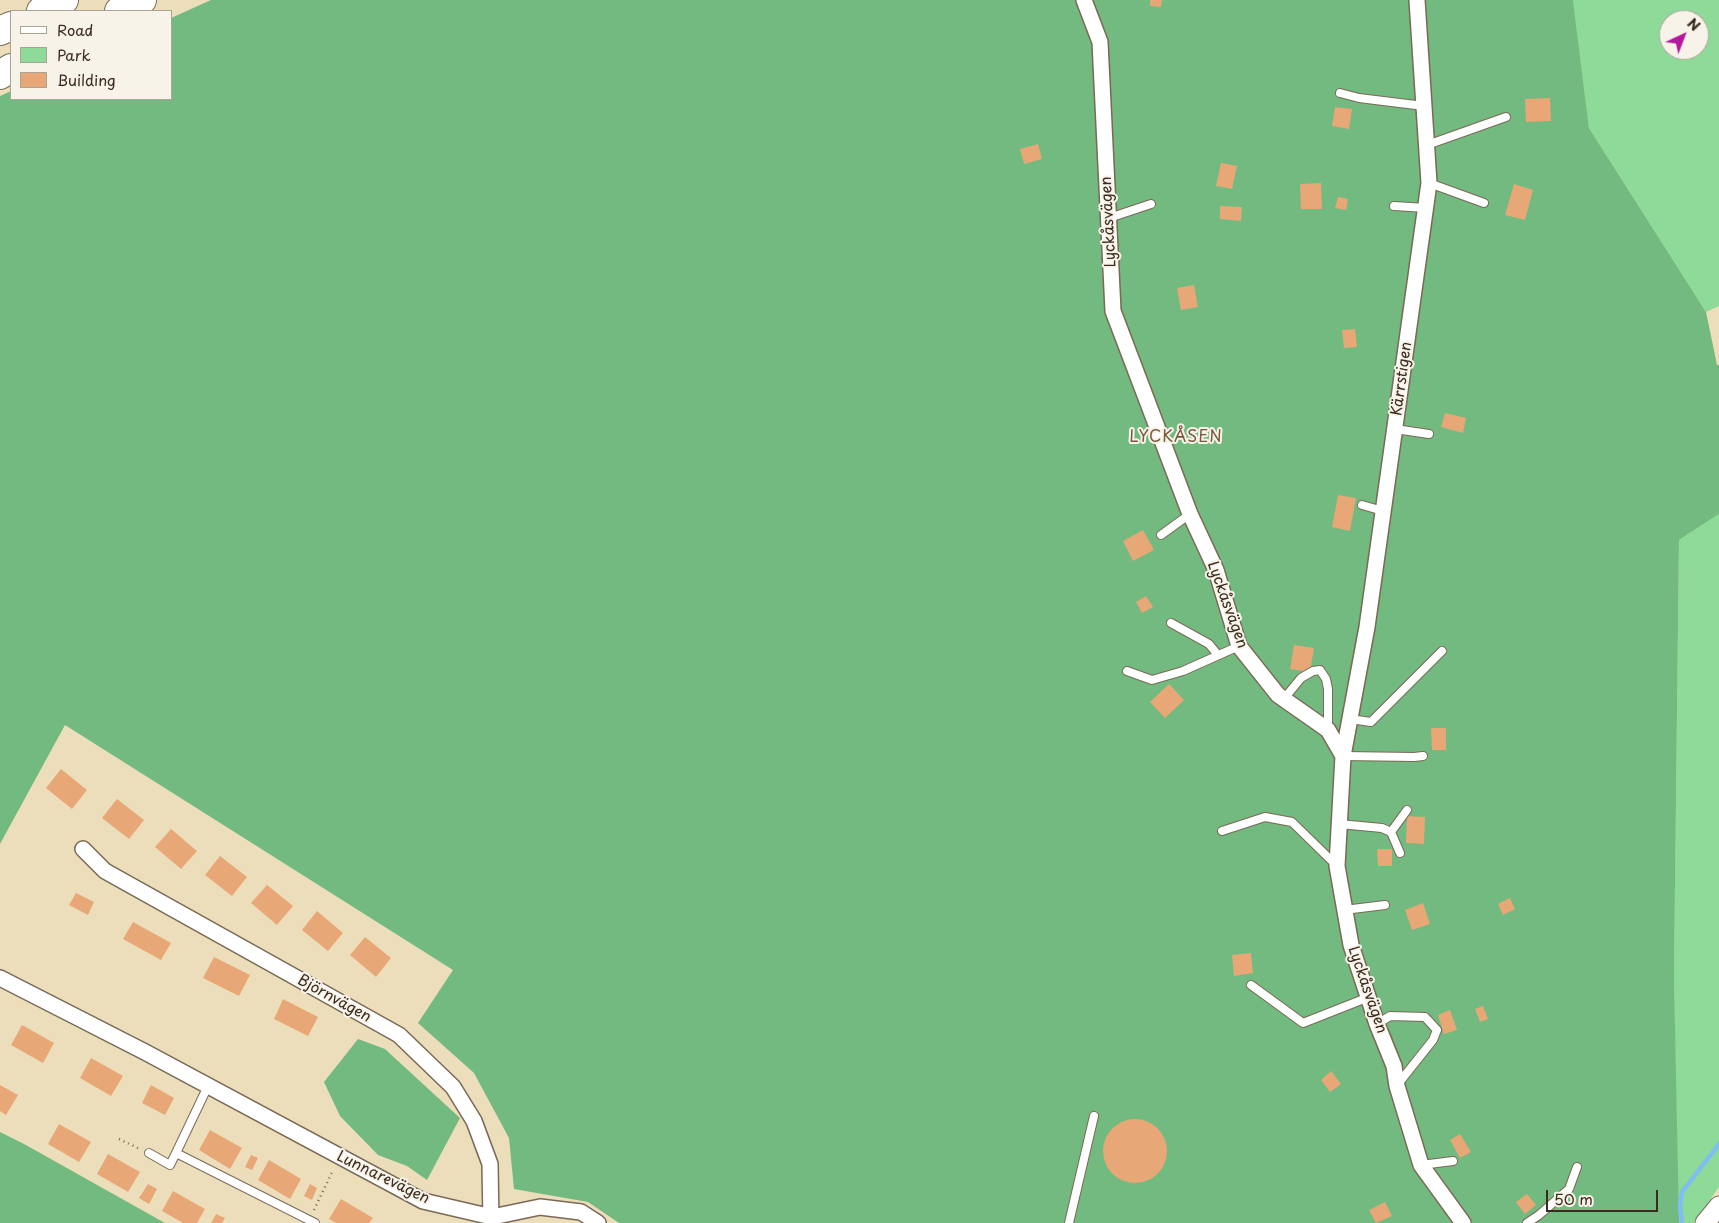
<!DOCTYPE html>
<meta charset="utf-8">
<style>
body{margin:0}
#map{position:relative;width:1719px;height:1223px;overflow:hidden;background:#eddebb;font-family:"Playpen Sans",sans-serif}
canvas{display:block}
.legend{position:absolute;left:10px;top:10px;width:162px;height:90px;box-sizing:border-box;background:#f7f3e8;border:1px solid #aca397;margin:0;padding:6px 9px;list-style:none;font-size:15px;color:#3b2a1e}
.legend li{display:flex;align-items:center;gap:10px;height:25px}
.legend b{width:25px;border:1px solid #aca397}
.north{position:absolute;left:1659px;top:10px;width:50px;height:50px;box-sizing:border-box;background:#f7f3e8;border:1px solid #aca397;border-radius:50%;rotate:43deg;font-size:14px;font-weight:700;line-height:20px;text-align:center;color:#3b2a1e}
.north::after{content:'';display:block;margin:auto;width:18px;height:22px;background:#b5179e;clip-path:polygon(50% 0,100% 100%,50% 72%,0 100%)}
.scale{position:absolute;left:1546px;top:1190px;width:112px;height:22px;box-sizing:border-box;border:2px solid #3b2a1e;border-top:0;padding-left:6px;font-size:15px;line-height:18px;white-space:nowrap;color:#3b2a1e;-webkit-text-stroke:4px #f7f3e8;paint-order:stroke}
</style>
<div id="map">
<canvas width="1719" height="1223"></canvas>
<ul class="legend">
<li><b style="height:6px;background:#fff"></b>Road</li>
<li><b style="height:14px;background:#8eda98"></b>Park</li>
<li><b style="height:14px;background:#e8a777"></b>Building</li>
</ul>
<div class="north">N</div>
<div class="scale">50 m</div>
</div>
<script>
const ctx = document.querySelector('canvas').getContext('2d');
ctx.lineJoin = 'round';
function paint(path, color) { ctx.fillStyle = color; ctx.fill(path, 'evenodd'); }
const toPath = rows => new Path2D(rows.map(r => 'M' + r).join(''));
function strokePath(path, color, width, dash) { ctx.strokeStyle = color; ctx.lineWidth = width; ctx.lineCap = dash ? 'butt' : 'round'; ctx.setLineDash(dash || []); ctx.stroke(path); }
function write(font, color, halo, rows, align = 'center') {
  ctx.font = font + ' "Playpen Sans",sans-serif'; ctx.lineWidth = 4; ctx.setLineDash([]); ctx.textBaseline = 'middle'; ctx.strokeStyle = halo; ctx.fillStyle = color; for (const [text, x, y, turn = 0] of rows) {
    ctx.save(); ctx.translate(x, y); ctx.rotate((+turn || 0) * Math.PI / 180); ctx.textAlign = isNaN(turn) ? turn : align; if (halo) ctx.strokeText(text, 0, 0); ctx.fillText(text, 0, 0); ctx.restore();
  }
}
paint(toPath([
 [1573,0,1719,0,1719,306,1706,312,1589,128],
 [1669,20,1699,20,1699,50,1669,50],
 [1719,514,1719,1187,1694,1223,1678,1223,1674,975,1679,540]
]), '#8eda98');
paint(toPath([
 [211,0,1573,0,1589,128,1706,312,1717,365,1719,365,1719,514,1679,540,1674,975,1679,1223,619,1223,588,1202,514,1189,509,1138,474,1073,418,1023,453,970,65,725,0,844,0,96,11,91,11,99,171,99,171,18],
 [358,1039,385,1049,460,1118,427,1180,407,1166,378,1155,340,1116,324,1082],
 [0,1132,24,1144,165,1223,0,1223]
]), '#72ba80');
strokePath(toPath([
 [1682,1223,1680,1206,1682,1192,1719,1144]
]), '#7fbef3', 4.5);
paint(toPath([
 [1150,0,1162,0,1161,7,1150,6],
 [1550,98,1551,121,1526,122,1525,99],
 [1335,107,1352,109,1349,129,1332,126],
 [1038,144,1042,159,1024,164,1020,149],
 [1221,163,1237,166,1232,189,1216,186],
 [1321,183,1322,209,1301,209,1300,184],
 [1514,184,1533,190,1525,220,1505,215],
 [1338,197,1348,199,1346,210,1335,208],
 [1220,206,1242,207,1241,221,1220,219],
 [1194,285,1198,307,1181,310,1177,288],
 [1355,329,1357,347,1344,348,1342,330],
 [1445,413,1466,418,1463,433,1441,427],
 [1338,495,1356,498,1350,531,1332,527],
 [1143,530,1154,550,1133,561,1123,541],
 [1146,596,1153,607,1142,613,1136,602],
 [1294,645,1314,648,1310,672,1290,669],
 [1169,684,1184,700,1165,718,1150,702],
 [1431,728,1446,728,1446,750,1432,750],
 [61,769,87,790,72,809,46,788],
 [117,799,144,820,129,839,102,818],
 [1407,816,1425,817,1424,844,1406,843],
 [171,829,197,851,181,869,155,847],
 [1377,849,1392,849,1392,866,1378,866],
 [220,856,247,877,232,896,205,875],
 [267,885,293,906,277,925,251,903],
 [76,893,94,902,88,915,69,905],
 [1510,898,1515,909,1503,915,1498,904],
 [1423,903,1430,924,1412,930,1405,910],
 [317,911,343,933,328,951,302,930],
 [133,922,171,943,161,960,123,939],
 [365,937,391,958,376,977,350,955],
 [1251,953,1253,973,1234,976,1232,955],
 [214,957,250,975,239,996,203,978],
 [283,999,318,1017,308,1036,274,1019],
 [1483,1006,1488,1019,1480,1022,1475,1009],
 [1450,1010,1457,1030,1444,1034,1438,1015],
 [22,1025,54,1043,43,1063,11,1045],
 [91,1058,123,1076,111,1096,80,1078],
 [1331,1071,1341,1084,1330,1092,1321,1080],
 [0,1085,18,1095,6,1115,0,1111],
 [151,1085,174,1098,165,1115,142,1103],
 '1103 1151a32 32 0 1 1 64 0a32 32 0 1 1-64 0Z',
 [59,1124,91,1142,79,1162,48,1144],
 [210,1130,242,1148,230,1169,199,1150],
 [1460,1134,1471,1152,1460,1158,1450,1140],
 [108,1154,140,1172,128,1192,97,1174],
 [251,1155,258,1158,252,1170,245,1167],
 [269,1160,301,1179,290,1199,258,1180],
 [148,1184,157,1189,149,1204,139,1198],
 [310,1184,317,1188,312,1200,304,1196],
 [173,1191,205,1209,197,1223,183,1223,162,1211],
 [1527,1194,1536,1205,1525,1214,1516,1202],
 [341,1199,373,1218,369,1223,336,1223,329,1219],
 [1385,1202,1392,1216,1376,1223,1369,1210],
 [216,1214,225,1218,222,1223,211,1223]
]), '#e8a777');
const service = toPath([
 [1340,93,1359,98,1424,106],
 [1427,145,1506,117],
 [1429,183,1484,203],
 [1394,206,1426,208],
 [1109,218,1151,204],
 [1395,429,1429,434],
 [1362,505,1383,511],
 [1161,535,1190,514],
 [1171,623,1209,644,1218,655],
 [1127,671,1152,680,1183,671,1239,646],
 [1283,700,1301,678,1313,671,1320,670,1326,679,1328,689,1328,729],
 [1350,719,1371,722,1442,651],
 [1343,756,1414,757,1423,756],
 [1339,824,1382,828,1391,832,1400,853],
 [1222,831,1265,817,1292,822,1335,864],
 [1391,832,1407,810],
 [1344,910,1385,905],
 [1251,985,1303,1023,1369,997],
 [1377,1024,1390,1016,1425,1017,1437,1030,1433,1040,1398,1084],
 [208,1086,176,1153,315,1223],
 [149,1153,170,1165,176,1153],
 [1421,1165,1453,1161],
 [1069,1223,1094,1116],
 [1527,1223,1539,1215,1569,1189,1577,1167]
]);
const minor = toPath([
 [1084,0,1100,42,1113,311,1190,514,1216,570,1239,646,1278,695,1328,730,1343,756],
 [1417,0,1429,183,1367,627,1343,756,1337,866,1351,945,1377,1024,1394,1066,1397,1086,1421,1165,1463,1223],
 [83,849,105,871,399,1035,453,1087,474,1121,490,1164,491,1223],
 [0,978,145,1052,423,1201,492,1217,540,1207,581,1212,598,1223]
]);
const tertiary = toPath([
 [1705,1223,1719,1206]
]);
const motorway = toPath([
 [41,11,64,0],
 [119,11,142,0],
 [0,31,11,26],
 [0,75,11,68]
]);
strokePath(service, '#796955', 10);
strokePath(minor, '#796955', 18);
strokePath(tertiary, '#796955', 21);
strokePath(motorway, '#796955', 30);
strokePath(toPath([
 [119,1139,140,1149],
 [314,1210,333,1170]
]), '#796955', 2.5, [1, 4]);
strokePath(service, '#fff', 8);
strokePath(minor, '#fff', 15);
strokePath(tertiary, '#fff', 19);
strokePath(motorway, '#fff', 28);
write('15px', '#3b2a1e', '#f7f3e8', [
 ["Lyckåsvägen",1109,222,-93],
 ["Kärrstigen",1402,379,-82],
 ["Lyckåsvägen",1227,605,70],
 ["Lyckåsvägen",1367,990,71],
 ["Björnvägen",334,999,29],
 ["Lunnarevägen",383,1178,26]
]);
ctx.letterSpacing = '1px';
write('16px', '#78563d', '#f7f3e8', [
 ["LYCKÅSEN",1176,438]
]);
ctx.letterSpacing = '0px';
</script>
